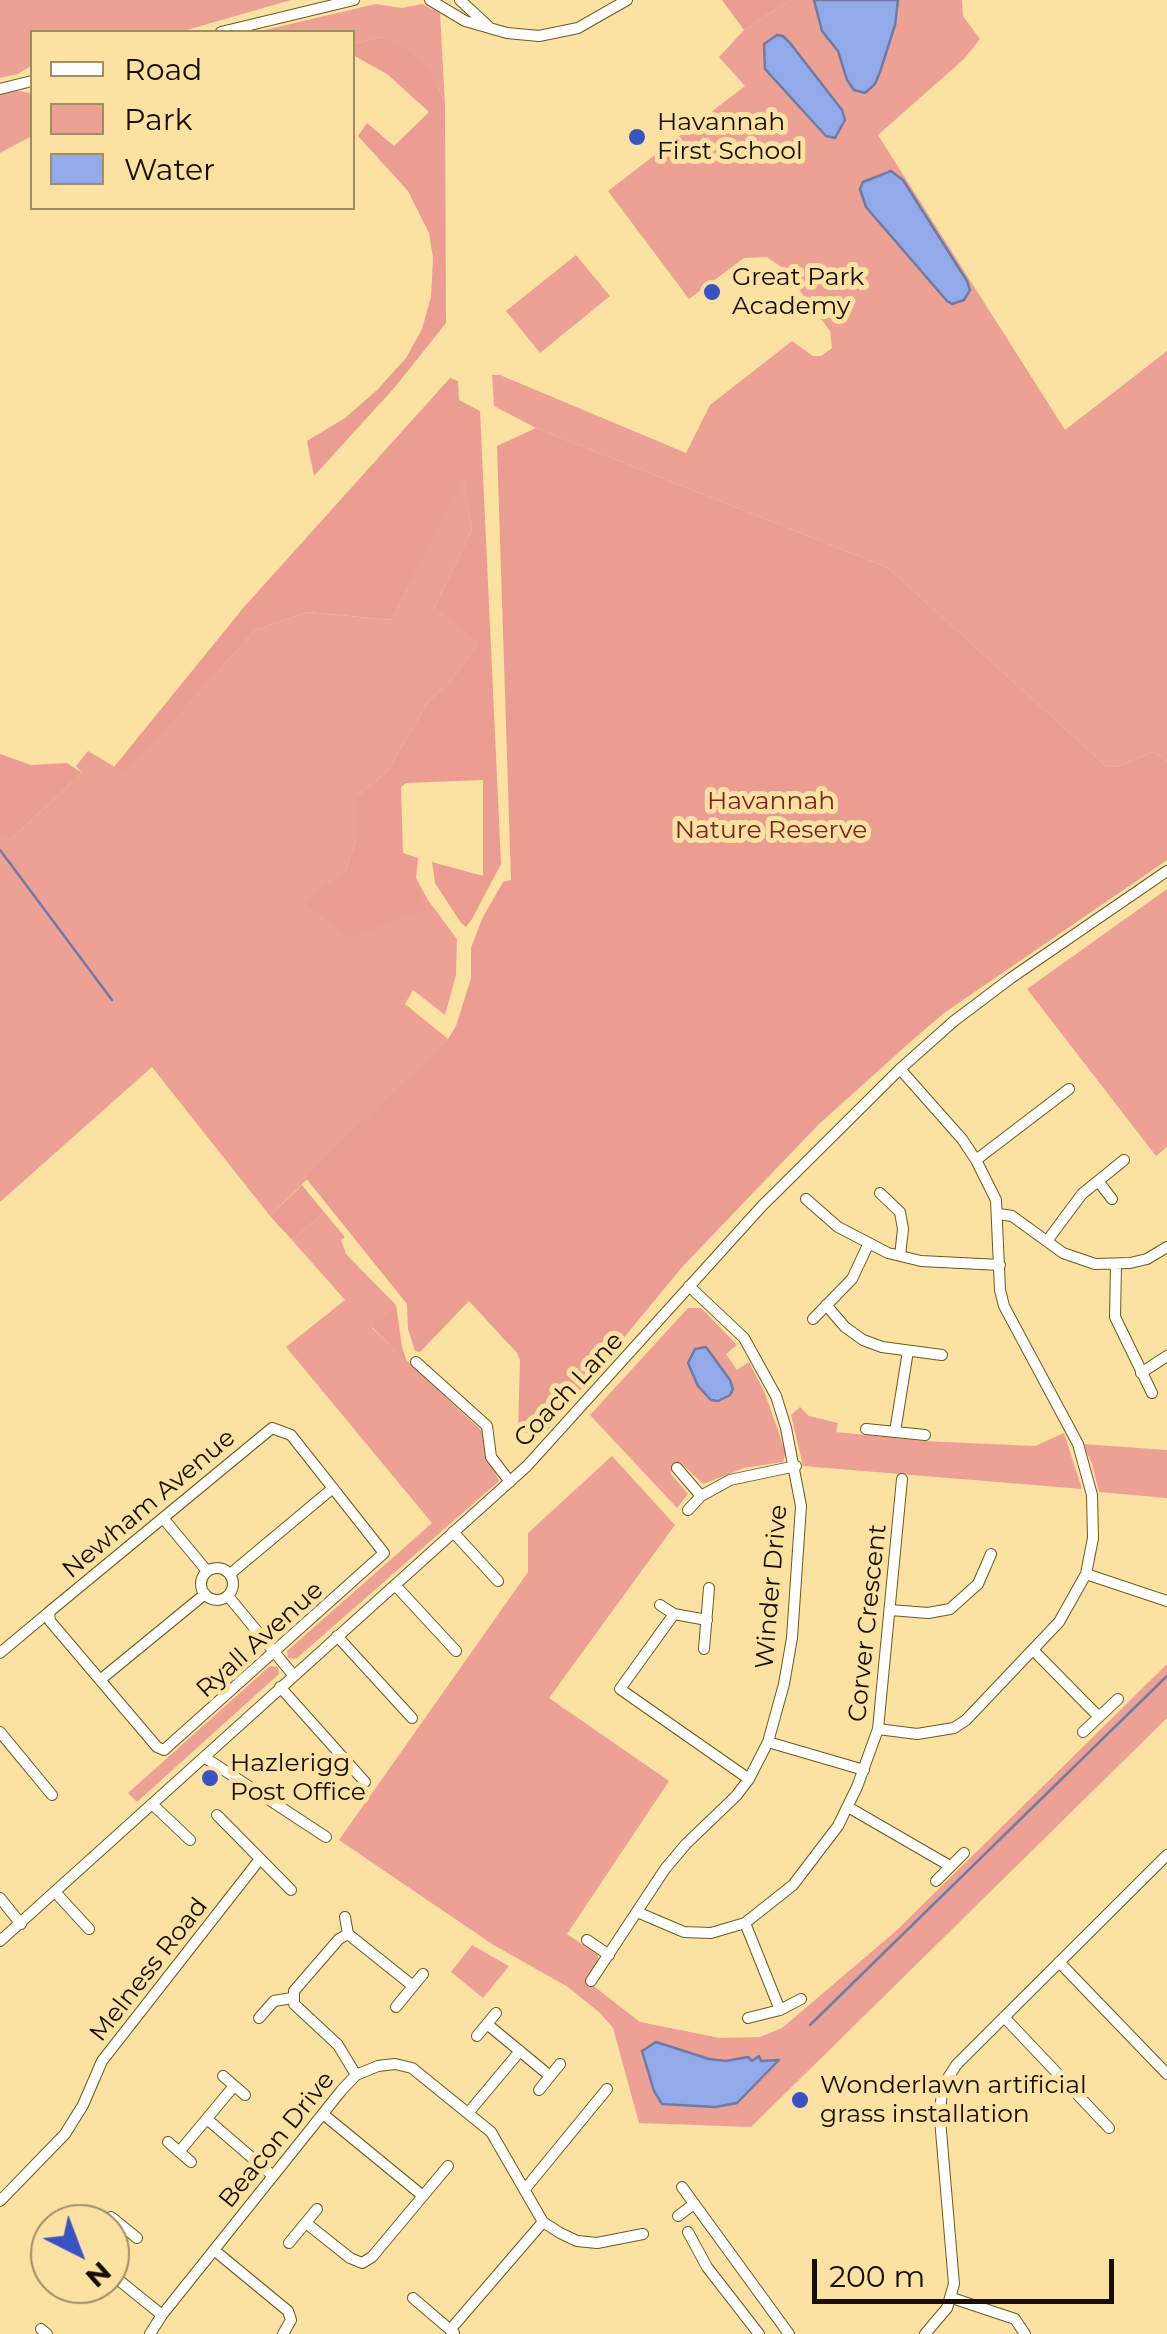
<!DOCTYPE html>
<style>
body{margin:0}
#map{position:relative;width:1167px;height:2334px;overflow:hidden;background:#fbe2a3;font-family:Montserrat,sans-serif}
canvas{display:block}
.legend{position:absolute;left:30px;top:30px;width:325px;height:180px;box-sizing:border-box;background:#fbe2a3;border:2px solid #a08d62;margin:0;padding:12px 18px;list-style:none;font-size:30px;color:#170e00}
.legend li{display:flex;align-items:center;gap:20px;height:50px}
.legend b{width:50px;border:2px solid #a08d62}
.north{position:absolute;left:30px;top:2204px;width:100px;height:100px;box-sizing:border-box;background:#fbe2a3;border:2px solid #a08d62;border-radius:50%;rotate:138deg;font-size:28px;font-weight:700;line-height:40px;text-align:center;color:#170e00}
.north::after{content:'';display:block;margin:auto;width:35px;height:45px;background:#3953c5;clip-path:polygon(50% 0,100% 100%,50% 72%,0 100%)}
.scale{position:absolute;left:812px;top:2259px;width:302px;height:45px;box-sizing:border-box;border:5px solid #170e00;border-top:0;padding-left:12px;font-size:30px;line-height:35px;white-space:nowrap;color:#170e00;-webkit-text-stroke:8px #fbe2a3;paint-order:stroke}
</style>
<div id="map">
<canvas width="1167" height="2334"></canvas>
<ul class="legend">
<li><b style="height:12px;background:#fff"></b>Road</li>
<li><b style="height:28px;background:#eda195"></b>Park</li>
<li><b style="height:28px;background:#93aaea"></b>Water</li>
</ul>
<div class="north">N</div>
<div class="scale">200 m</div>
</div>
<script>
const ctx = document.querySelector('canvas').getContext('2d');
ctx.lineJoin = 'round';
function paint(path, color) { ctx.fillStyle = color; ctx.fill(path, 'evenodd'); }
const toPath = rows => new Path2D(rows.map(r => 'M' + r).join(''));
function strokePath(path, color, width, dash) { ctx.strokeStyle = color; ctx.lineWidth = width; ctx.lineCap = dash ? 'butt' : 'round'; ctx.setLineDash(dash || []); ctx.stroke(path); }
function write(font, color, halo, rows, align = 'center') {
  ctx.font = font + ' Montserrat,sans-serif'; ctx.lineWidth = 10; ctx.setLineDash([]); ctx.textBaseline = 'middle'; ctx.strokeStyle = halo; ctx.fillStyle = color; for (const [text, x, y, turn = 0] of rows) {
    ctx.save(); ctx.translate(x, y); ctx.rotate((+turn || 0) * Math.PI / 180); ctx.textAlign = isNaN(turn) ? turn : align; if (halo) ctx.strokeText(text, 0, 0); ctx.fillText(text, 0, 0); ctx.restore();
  }
}
paint(toPath([
 [0,0,291,0,180,32,32,32,32,65,18,74,0,78],
 [790,0,962,0,963,16,980,39,964,59,878,135,1065,430,1167,351,1167,761,1153,752,1121,766,1107,767,888,568,536,428,494,406,492,375,500,375,686,453,710,405,792,341,813,356,821,356,832,348,830,331,783,268,767,257,744,258,689,299,608,191,745,86,719,57,744,30],
 [376,4,402,8,422,4,440,13,445,105,438,85,383,37,353,44,352,32,256,32],
 [17,91,32,93,32,136,0,153,0,95],
 [576,255,610,296,540,353,506,311],
 [464,476,472,530,434,608,480,641,451,681,428,702,387,772,356,797,356,840,345,873,416,878,428,900,457,939,456,975,445,1015,413,990,405,1004,448,1039,270,1216,152,1067,0,1202,0,837,13,837,82,773,76,766,88,751,125,773,255,630,308,612,391,620],
 [1167,889,1167,1147,1156,1156,1027,989],
 [324,1212,345,1237,341,1240,346,1254,396,1305,372,1328,484,1433,487,1455,499,1481,296,1659,288,1658,287,1651,432,1523,286,1347,345,1300,292,1240],
 [688,1308,701,1308,737,1345,726,1354,737,1370,749,1362,764,1391,786,1453,783,1462,744,1468,703,1484,681,1463,670,1473,688,1494,677,1508,590,1415],
 [800,1407,809,1416,838,1423,836,1432,924,1441,1035,1446,1064,1433,1082,1489,803,1466,791,1415],
 [1083,1444,1167,1450,1167,1498,1099,1492,1092,1464],
 [612,1456,675,1525,549,1698,669,1781,567,1934,598,1955,598,1963,587,1981,640,2022,720,2038,760,2037,782,2028,896,1931,1167,1664,1167,1718,751,2127,639,2123,613,2028,600,2013,568,1987,492,1944,339,1840,528,1572,528,1533],
 [270,1666,278,1667,279,1674,137,1802,128,1793],
 [472,1945,509,1966,483,1998,451,1972]
]), '#eda195');
paint(toPath([
 [722,0,790,0,744,30],
 [383,37,402,46,423,64,438,85,445,105,446,323,395,387,314,476,307,441,345,418,377,390,406,358,422,329,431,297,433,258,429,233,408,191,358,136,367,123,394,146,429,112,387,74,353,55,353,44],
 [450,378,458,381,459,400,480,411,501,864,472,919,466,927,461,923,435,883,432,862,483,876,483,780,406,783,401,787,403,853,418,858,416,878,426,910,350,938,303,902,345,873,356,840,356,797,387,772,428,702,451,681,479,642,434,608,472,530,464,478,391,620,308,612,255,630,125,774,114,767,244,607],
 [536,428,888,568,1107,767,1121,766,1153,752,1167,761,1167,860,944,1013,908,1044,818,1125,683,1266,546,1432,518,1433,520,1360,517,1353,469,1301,420,1352,415,1351,408,1329,407,1304,305,1177,448,1039,456,1026,471,978,471,948,482,919,503,882,511,880,497,446],
 [0,754,31,765,67,763,82,773,13,837,0,837],
 [302,1185,324,1212,292,1240,270,1216],
 [396,1305,402,1347,407,1362,372,1327]
]), '#eb9d91');
const water = toPath([
 [814,0,898,0,895,25,880,72,875,84,865,93,854,90,847,80,838,51,822,31,814,0],
 [777,35,783,36,790,43,842,110,845,120,835,138,826,136,765,69,764,44,777,35],
 [891,171,903,180,967,281,970,290,964,300,952,304,947,301,866,207,860,189,863,182,891,171],
 [706,1347,730,1380,733,1389,730,1395,718,1401,711,1400,698,1386,688,1363,695,1349,706,1347],
 [656,2042,709,2059,726,2061,748,2057,752,2061,759,2056,761,2061,779,2060,737,2103,715,2107,662,2104,654,2091,642,2051,656,2042]
]);
paint(water, '#93aaea');
strokePath(water, '#6e7ba4', 2.5);
strokePath(toPath([
 [0,850,112,1000],
 [810,2025,1167,1676]
]), '#6e7ba4', 2.5);
const minor = toPath([
 [430,0,465,21,507,33,539,36,578,28,627,0],
 [460,0,488,26],
 [221,32,354,0],
 [0,89,32,81],
 [976,1160,1069,1089],
 [1098,1181,1112,1199],
 [880,1193,900,1212,903,1229,900,1256],
 [806,1199,838,1227,888,1253,921,1261,1000,1265],
 [999,1214,1012,1216,1063,1253,1095,1264,1130,1263,1147,1259,1167,1247],
 [1047,1241,1082,1194,1124,1160],
 [1116,1265,1115,1317,1152,1393],
 [826,1305,845,1327,863,1340,882,1347,942,1355],
 [813,1319,852,1279,868,1245],
 [416,1362,487,1426,491,1457,510,1482],
 [1141,1373,1167,1356],
 [272,1428,291,1435,384,1553,164,1750,157,1747,50,1621,49,1612,272,1428],
 [866,1429,925,1435],
 [895,1432,908,1351],
 [677,1468,701,1496],
 [688,1510,701,1496,730,1480,796,1466],
 [163,1518,207,1571],
 [453,1532,498,1581],
 '201 1584a16 16 0 1 1 32 0a16 16 0 1 1-32 0Z',
 [230,1574,333,1488],
 [1086,1574,1167,1601],
 [395,1585,456,1651],
 [228,1596,294,1676],
 [660,1605,674,1614,707,1620],
 [890,1610,928,1613,950,1609,978,1584,991,1554],
 [674,1614,620,1689,749,1779],
 [337,1636,412,1718],
 [704,1649,709,1588],
 [1034,1651,1099,1717],
 [0,1653,49,1612],
 [100,1680,205,1594],
 [280,1687,365,1782],
 [878,1729,917,1734,954,1728,966,1720,1059,1622,1086,1574,1093,1538,1092,1495,1078,1444,1004,1306,1000,1290,996,1200,976,1160,962,1139,900,1069],
 [0,1732,52,1795],
 [1083,1732,1118,1699],
 [768,1742,864,1770],
 [204,1757,326,1837],
 [152,1804,190,1840],
 [848,1807,950,1866],
 [217,1815,291,1890],
 [936,1881,964,1853],
 [55,1892,89,1929],
 [0,1898,21,1924],
 [637,1912,684,1932,711,1933,745,1923,793,1885,838,1826,857,1787,878,1729,902,1479],
 [345,1917,348,1934],
 [745,1923,780,2010],
 [587,1940,609,1955],
 [0,1941,527,1466,762,1206,900,1069,954,1021,1011,978,1167,871],
 [1059,1962,1167,2074],
 [591,1981,665,1869,686,1844,736,1796,749,1779,768,1742,784,1684,792,1638,801,1506,786,1428,776,1396,744,1338,689,1286],
 [396,2007,423,1974],
 [1004,2017,1109,2128],
 [259,2018,274,2001,292,1998],
 [748,2018,780,2010,801,1999],
 [487,2024,550,2076],
 [477,2036,496,2013],
 [356,2075,338,2045,294,2004,294,1991,339,1939,348,1934,413,1986],
 [223,2076,245,2095],
 [539,2090,560,2064],
 [469,2112,520,2051],
 [323,2114,423,2196],
 [207,2119,273,2176],
 [168,2142,191,2162],
 [179,2152,234,2086],
 [682,2187,789,2334],
 [525,2189,607,2089],
 [0,2201,65,2134,83,2105,102,2061,260,1859],
 [678,2216,694,2204],
 [111,2217,137,2238],
 [306,2223,350,2258,362,2263,372,2257,448,2166],
 [688,2232,707,2267,759,2334],
 [110,2243,123,2227],
 [289,2243,317,2209],
 [214,2250,288,2311,291,2320,283,2334],
 [110,2273,162,2315],
 [413,2298,454,2333],
 [952,2298,1015,2319,1025,2334],
 [41,2329,47,2334],
 [450,2330,543,2222],
 [150,2334,162,2315,341,2091,356,2075,378,2066,395,2064,412,2068,491,2132,543,2222,560,2233,577,2241,597,2243,643,2234],
 [925,2334,947,2308,954,2284,940,2119,942,2087,957,2064,1167,1855]
]);
strokePath(minor, '#6f5919', 12);
strokePath(minor, '#fff', 10);
for (const [x, y, r, color] of [
 [637,137,10,"#3953c5"],
 [712,292,10,"#3953c5"],
 [210,1778,10,"#3953c5"],
 [800,2100,10,"#3953c5"]
]) { const dot = new Path2D(); dot.arc(x, y, r, 0, 2 * Math.PI); ctx.fillStyle = color; ctx.fill(dot); strokePath(dot, '#fbe2a3', 4); }
write('25px', '#170e00', '#fbe2a3', [
 ["Havannah",657,123],
 ["First School",657,152],
 ["Great Park",732,278],
 ["Academy",732,307],
 ["Hazlerigg",230,1764],
 ["Post Office",230,1793],
 ["Wonderlawn artificial",820,2086],
 ["grass installation",820,2115]
], 'left');
write('25px', '#7e231c', '#fbe2a3', [
 ["Havannah",771,802],
 ["Nature Reserve",771,831]
]);
write('25px', '#170e00', '#fbe2a3', [
 ["Coach Lane",569,1390,-47],
 ["Newham Avenue",149,1504,-40],
 ["Winder Drive",772,1587,-85],
 ["Corver Crescent",868,1623,-84],
 ["Ryall Avenue",260,1640,-42],
 ["Melness Road",149,1970,-52],
 ["Beacon Drive",277,2140,-51]
]);
</script>
